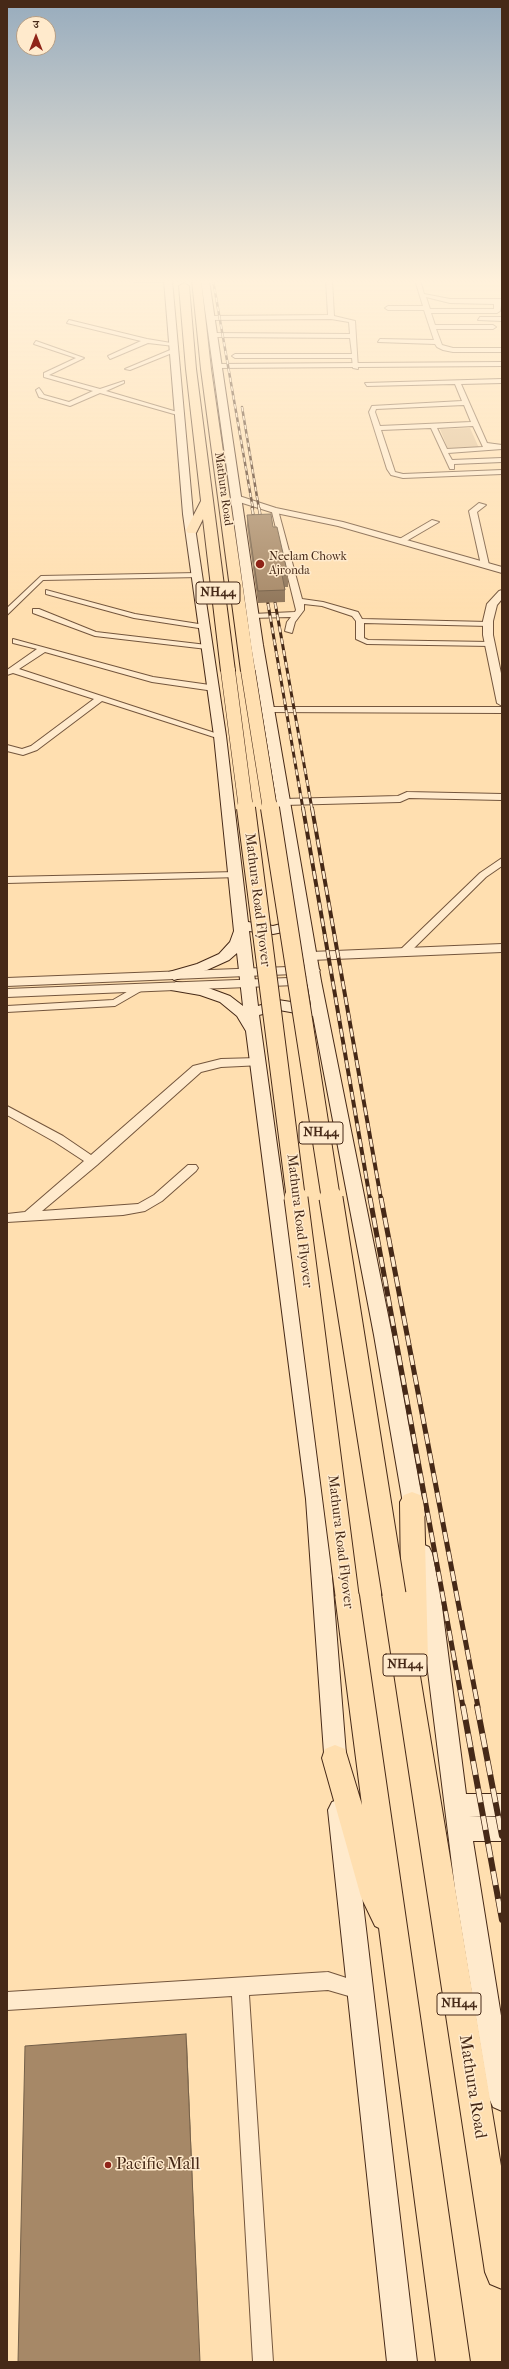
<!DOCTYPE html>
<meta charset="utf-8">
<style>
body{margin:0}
#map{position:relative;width:509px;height:2369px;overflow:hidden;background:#ffdfb0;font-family:"IM FELL French Canon","Noto Serif Devanagari",serif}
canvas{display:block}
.frame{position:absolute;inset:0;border:8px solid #462917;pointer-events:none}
.north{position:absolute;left:16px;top:16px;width:40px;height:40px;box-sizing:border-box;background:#ffeacc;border:1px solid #b59d84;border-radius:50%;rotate:0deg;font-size:11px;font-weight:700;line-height:16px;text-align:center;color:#462917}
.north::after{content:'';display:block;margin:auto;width:14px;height:18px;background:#8f2418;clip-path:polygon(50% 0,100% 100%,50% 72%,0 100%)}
</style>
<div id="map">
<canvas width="509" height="2369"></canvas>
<div class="frame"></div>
<div class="north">उ</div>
</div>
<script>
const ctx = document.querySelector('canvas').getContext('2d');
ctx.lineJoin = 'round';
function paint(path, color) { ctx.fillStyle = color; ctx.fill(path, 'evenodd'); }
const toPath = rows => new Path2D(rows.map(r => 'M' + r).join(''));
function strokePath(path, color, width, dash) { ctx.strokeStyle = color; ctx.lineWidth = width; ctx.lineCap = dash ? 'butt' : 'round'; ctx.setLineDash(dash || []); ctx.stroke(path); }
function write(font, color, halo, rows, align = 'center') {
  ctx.font = font + ' "IM FELL French Canon",serif'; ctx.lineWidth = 3; ctx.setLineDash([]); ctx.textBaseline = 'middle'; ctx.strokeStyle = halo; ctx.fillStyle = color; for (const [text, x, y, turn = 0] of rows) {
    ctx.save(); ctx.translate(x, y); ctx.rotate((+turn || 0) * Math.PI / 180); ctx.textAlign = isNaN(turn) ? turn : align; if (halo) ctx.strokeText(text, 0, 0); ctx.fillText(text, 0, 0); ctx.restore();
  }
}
paint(toPath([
 [470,428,479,448,448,449,440,429]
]), '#e0c096');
const minor = toPath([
 [131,280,171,280,168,282,134,282,131,280],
 [326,280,332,280,334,316,355,321,358,369,353,368,352,358,235,358,232,356,235,354,352,354,350,338,213,337,210,335,213,333,350,334,349,322,331,319,211,320,208,318,211,316,328,315,326,280],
 [415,280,420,280,424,294,450,299,502,299,500,311,497,313,431,313,435,325,493,325,496,327,493,329,436,329,442,345,453,348,502,348,502,352,453,352,443,350,437,347,435,344,378,342,380,339,434,340,424,310,388,310,385,308,388,306,423,306,415,280],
 [426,297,450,303,494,304,494,309,430,309,426,297],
 [480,317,502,317,502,321,478,320,480,317],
 [69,320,147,339,177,344,174,346,148,343,110,359,108,356,141,341,67,323,69,320],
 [36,341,84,358,49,375,100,389,124,381,124,383,106,391,184,414,181,416,100,393,70,406,39,397,36,390,39,388,44,395,69,402,93,391,44,377,44,373,76,358,34,344,36,341],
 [175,348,177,351,130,370,125,369,175,348],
 [502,379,502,383,461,384,487,443,502,445,502,449,448,453,452,460,502,458,502,462,454,464,454,469,450,469,431,428,381,430,395,472,403,474,502,470,502,474,403,478,391,475,387,469,369,412,372,406,462,401,455,384,367,386,365,383,502,379],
 [464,405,471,422,380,426,375,412,376,409,464,405],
 [473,426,483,447,447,449,437,428,473,426],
 [479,503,486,505,477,512,489,565,485,567,481,565,469,511,479,503],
 [271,508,278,510,302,599,323,602,358,612,362,619,488,622,492,624,488,626,364,623,364,638,368,640,490,642,494,644,490,646,367,644,356,639,356,621,352,616,322,606,304,604,304,610,295,622,292,633,285,631,287,622,291,617,250,618,249,616,253,614,295,612,296,610,271,508],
 [432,520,439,522,403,543,396,541,432,520],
 [197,573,200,573,200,577,43,580,7,615,7,608,41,576,197,573],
 [46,590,135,614,205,625,209,627,205,629,134,618,46,594,46,590],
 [33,609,39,609,96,632,207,645,211,647,207,649,95,636,33,613,33,609],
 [13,639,153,677,217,686,218,688,214,691,152,682,45,652,19,669,224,736,217,738,102,701,37,750,23,755,7,751,7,745,22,749,31,746,94,699,13,673,7,675,7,670,37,649,13,643,13,639],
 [407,792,502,794,502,800,409,798,400,802,284,805,279,802,284,799,398,796,407,792],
 [502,858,502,866,486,877,408,954,400,954,399,952,400,950,480,873,502,858],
 [237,872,242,875,240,877,7,883,7,877,237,872],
 [137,986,142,989,141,991,115,1006,7,1012,7,1006,113,1000,137,986],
 [258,1058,264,1062,262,1065,221,1067,201,1072,97,1165,42,1211,138,1204,154,1195,188,1165,196,1165,198,1168,196,1171,162,1201,145,1211,123,1215,7,1222,7,1214,25,1212,84,1161,55,1142,7,1115,7,1106,63,1136,91,1155,193,1066,221,1059,258,1058],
 [328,1972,365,1984,368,1990,365,1996,359,1999,328,1990,249,1995,273,2362,253,2362,232,1996,7,2010,7,1992,328,1972]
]);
const tertiary = toPath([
 [502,362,502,366,217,368,213,366,217,364,502,362],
 [236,495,276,508,343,522,502,567,502,573,338,526,271,512,233,500,233,496,236,495],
 [502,590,502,599,497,605,493,621,493,635,502,678,502,706,497,703,483,635,483,621,487,604,499,591,502,590],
 [268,707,502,707,502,713,264,712,263,710,268,707],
 [502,944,502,952,311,960,305,956,311,952,502,944],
 [313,966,320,970,318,973,7,986,7,978,313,966],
 [314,977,321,981,319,984,7,997,7,989,314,977]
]);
const secondary = toPath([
 [164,280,172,280,193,514,226,736,248,922,273,926,296,920,251,645,201,280,209,280,263,645,321,981,392,1335,425,1515,422,1521,415,1524,408,1521,405,1515,374,1335,313,1016,279,1010,259,1015,326,1499,347,1767,344,1775,336,1778,328,1775,325,1767,306,1499,246,1031,237,1016,220,1002,200,995,171,990,169,987,176,982,203,986,230,996,243,1006,237,953,229,960,207,970,174,980,167,975,169,972,197,964,219,954,230,942,234,931,214,736,183,514,164,280],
 [298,929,311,1005,278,1000,258,1006,249,931,273,934,298,929],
 [422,1544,429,1547,432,1553,440,1591,466,1794,502,1794,502,1816,469,1816,502,1817,502,1841,473,1841,502,2022,502,2111,493,2107,489,2098,455,1889,418,1591,412,1553,415,1547,422,1544],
 [340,1799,348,1802,352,1810,417,2362,387,2362,328,1810,332,1802,340,1799]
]);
const trunk = toPath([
 [192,280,201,280,211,369,255,671,248,675,241,671,201,369,192,280],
 [184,283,189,286,196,369,235,671,228,675,221,671,203,519,196,533,188,533,186,530,201,501,186,369,179,286,184,283],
 [412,1492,420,1495,424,1502,428,1660,424,1668,419,1670,502,2172,502,2289,490,2284,485,2272,382,1594,385,1586,394,1583,401,1586,400,1502,404,1495,412,1492],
 [347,1584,356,1587,359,1595,470,2362,436,2362,379,1928,375,1926,361,1897,322,1758,325,1749,335,1745,345,1749,362,1805,335,1595,338,1587,347,1584]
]);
strokePath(minor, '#74563d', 2);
strokePath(tertiary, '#74563d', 2);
strokePath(secondary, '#462917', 2);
strokePath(trunk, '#462917', 2);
paint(minor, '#ffeacc');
paint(tertiary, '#ffeacc');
paint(secondary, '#ffeacc');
paint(trunk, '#ffdfb0');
const railFar4 = toPath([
 [213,280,253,509],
 [242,407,259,509]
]);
const railFar3 = toPath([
 [252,508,255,525],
 [259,508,262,526],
 [273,591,312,809],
 [266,592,303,809]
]);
const railFar2 = toPath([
 [303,808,370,1199],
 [312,808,381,1199]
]);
const railFar1 = toPath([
 [370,1198,463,1707],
 [381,1198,478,1707]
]);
const rail = toPath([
 [463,1706,502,1920],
 [477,1706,502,1836]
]);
strokePath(railFar4, '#462917', 2.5);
strokePath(railFar3, '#462917', 3);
strokePath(railFar2, '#462917', 4);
strokePath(railFar1, '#462917', 5);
strokePath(rail, '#462917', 6);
strokePath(railFar4, '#ffeacc', 1.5, [4.5]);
strokePath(railFar3, '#ffeacc', 2, [6]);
strokePath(railFar2, '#ffeacc', 2.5, [8]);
strokePath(railFar1, '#ffeacc', 3.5, [10]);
strokePath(rail, '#ffeacc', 4.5, [14]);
const trunkBridgeFar2 = toPath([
 [228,671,246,809],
 [248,671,270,809]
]);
const trunkBridgeFar1 = toPath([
 [246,808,296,1199],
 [270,808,331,1199]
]);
const trunkBridge = toPath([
 [296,1198,347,1595],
 [331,1198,394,1594]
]);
strokePath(trunkBridgeFar2, '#462917', 15, []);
strokePath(trunkBridgeFar1, '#462917', 20, []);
strokePath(trunkBridge, '#462917', 25, []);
strokePath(trunkBridgeFar2, '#ffdfb0', 14);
strokePath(trunkBridgeFar1, '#ffdfb0', 18);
strokePath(trunkBridge, '#ffdfb0', 23);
paint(toPath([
 [247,515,273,527,288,575,288,587,285,587,285,602,258,603,247,526]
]), '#8f7559');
paint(toPath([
 [186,2034,187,2042,200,2362]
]), '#745f48');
const building = toPath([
 [271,514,273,527,277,527,288,575,282,575,285,590,258,591,247,515,271,514],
 [186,2034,200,2362,18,2362,25,2046,186,2034]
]);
paint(building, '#a68867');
strokePath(building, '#745f48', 1);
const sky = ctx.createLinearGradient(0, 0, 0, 611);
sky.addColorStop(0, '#98acbd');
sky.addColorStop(0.46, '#fff1db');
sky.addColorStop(1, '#fff1db00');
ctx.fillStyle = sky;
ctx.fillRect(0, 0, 509, 611);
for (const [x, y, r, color] of [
 [260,564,5,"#8f2418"],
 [108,2165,4,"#8f2418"]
]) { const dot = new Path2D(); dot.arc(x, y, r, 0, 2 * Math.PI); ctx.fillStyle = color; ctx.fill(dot); strokePath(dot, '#ffeacc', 1.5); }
write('12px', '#462917', '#ffeacc', [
 ["Mathura Road",223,489,82]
]);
write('12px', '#462917', '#ffeacc', [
 ["Neelam Chowk",269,557],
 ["Ajronda",269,571]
], 'left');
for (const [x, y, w] of [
 [218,593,44],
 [321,1133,44],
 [405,1665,44],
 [459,2004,44]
]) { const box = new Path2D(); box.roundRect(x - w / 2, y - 11, w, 22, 3); ctx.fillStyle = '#ffeacc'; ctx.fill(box); strokePath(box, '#462917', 1); }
write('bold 13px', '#462917', null, [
 ["NH44",218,593],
 ["NH44",321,1133],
 ["NH44",405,1665],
 ["NH44",459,2004]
]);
write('14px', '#462917', '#ffeacc', [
 ["Mathura Road Flyover",257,900,83],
 ["Mathura Road Flyover",299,1221,83],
 ["Mathura Road Flyover",340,1542,83]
]);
write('17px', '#462917', '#ffeacc', [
 ["Mathura Road",472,2087,81]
]);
write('17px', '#462917', '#ffeacc', [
 ["Pacific Mall",116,2165]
], 'left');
</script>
